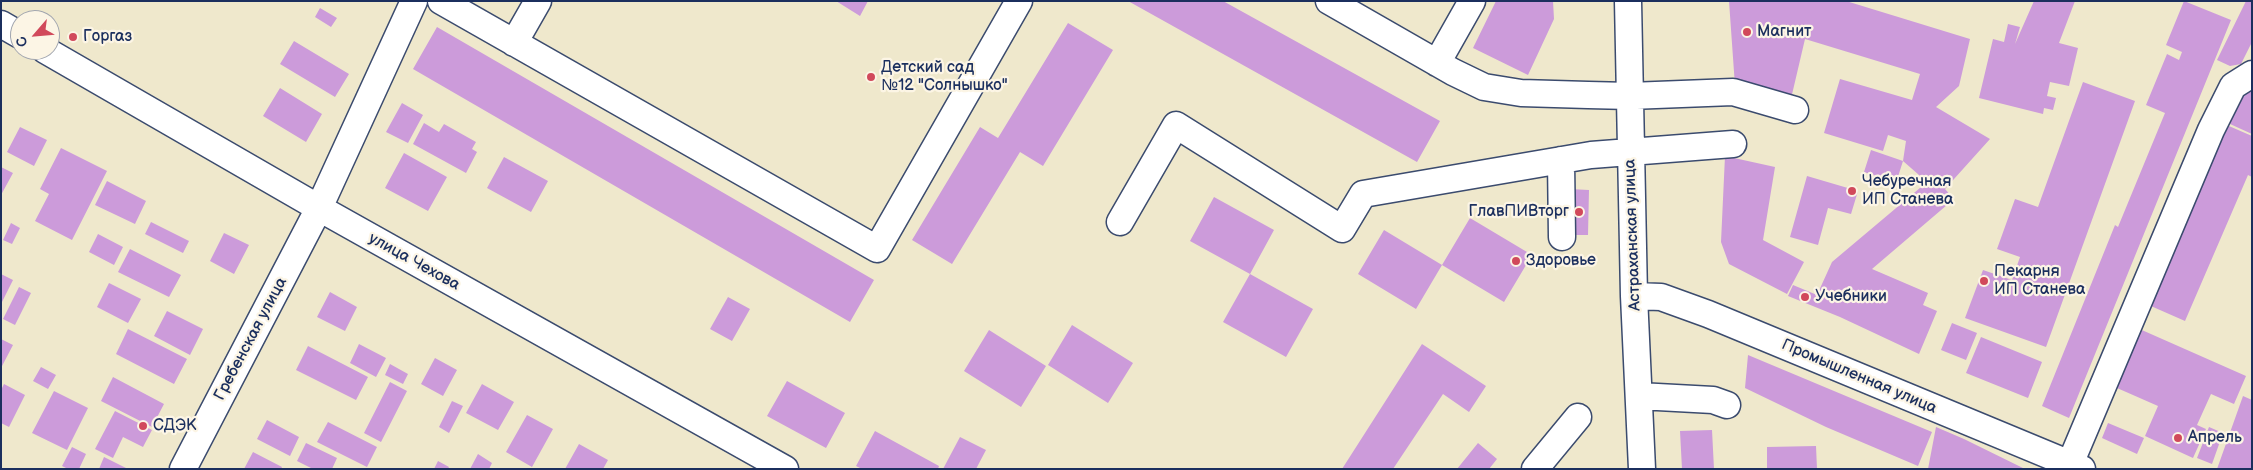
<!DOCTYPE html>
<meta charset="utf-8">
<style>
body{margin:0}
#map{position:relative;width:2253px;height:470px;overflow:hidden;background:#efe8cc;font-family:"Balsamiq Sans",sans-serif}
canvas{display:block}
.frame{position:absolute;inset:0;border:2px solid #1b2f5e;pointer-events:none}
.north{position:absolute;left:10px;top:10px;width:50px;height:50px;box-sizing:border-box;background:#fcf5e5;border:1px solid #a2a6af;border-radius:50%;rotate:243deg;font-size:14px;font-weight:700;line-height:20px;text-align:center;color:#1b2f5e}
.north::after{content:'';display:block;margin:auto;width:18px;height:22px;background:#d1495b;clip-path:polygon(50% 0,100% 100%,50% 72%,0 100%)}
</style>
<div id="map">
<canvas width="2253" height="470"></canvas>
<div class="frame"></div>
<div class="north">С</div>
</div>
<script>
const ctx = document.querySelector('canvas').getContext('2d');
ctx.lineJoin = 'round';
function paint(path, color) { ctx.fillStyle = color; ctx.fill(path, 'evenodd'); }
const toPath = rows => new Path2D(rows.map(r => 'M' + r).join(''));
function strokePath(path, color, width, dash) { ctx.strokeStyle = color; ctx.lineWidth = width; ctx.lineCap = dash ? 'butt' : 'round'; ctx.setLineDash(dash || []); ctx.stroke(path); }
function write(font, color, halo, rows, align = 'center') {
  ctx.font = font + ' "Balsamiq Sans",sans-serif'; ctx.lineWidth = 4.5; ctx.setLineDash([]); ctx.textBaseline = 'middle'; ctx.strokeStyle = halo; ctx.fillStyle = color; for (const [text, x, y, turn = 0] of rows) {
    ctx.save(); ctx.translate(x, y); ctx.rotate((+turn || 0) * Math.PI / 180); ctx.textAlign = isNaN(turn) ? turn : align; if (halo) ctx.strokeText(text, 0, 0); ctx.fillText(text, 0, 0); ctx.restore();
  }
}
paint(toPath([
 [836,1,868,1,860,16],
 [1128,1,1223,1,1440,121,1417,162],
 [1496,1,1553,1,1554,19,1528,75,1473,48],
 [1729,1,1846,1,1970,39,1959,86,1936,107,1990,139,1945,189,1954,199,1872,269,1928,293,1923,305,1937,311,1919,354,1840,317,1788,296,1793,285,1817,295,1832,262,1927,182,1903,161,1906,141,1888,135,1883,151,1824,133,1840,79,1912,100,1920,74,1805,39,1790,103,1735,86],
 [2034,1,2075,1,2059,43,2078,48,2069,86,2050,82,2047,96,2056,98,2053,110,2044,108,2043,114,1979,98,1993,39,2004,42,2008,24,2020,27,2015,44],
 [2184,1,2231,20,2069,418,2042,406,2115,225,2118,227,2165,113,2146,105,2167,54,2179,60,2182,52,2166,45],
 [2246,1,2252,1,2252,42,2241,64,2230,66,2217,60],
 [320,8,337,18,331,27,315,17],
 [1068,23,1113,50,1043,166,1020,152,952,264,912,240,980,127,998,138],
 [437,27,874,280,850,322,413,69],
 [294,41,349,74,335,97,280,64],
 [2083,82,2135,101,2046,347,1965,318,1983,270,2012,280,2020,257,1997,249,2015,199,2038,207],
 [2246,86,2252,89,2252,134,2230,124],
 [280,88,322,114,306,142,263,116],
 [402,103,423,115,408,143,386,132],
 [424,123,439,132,444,124,476,142,472,149,477,152,466,173,413,144],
 [2222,123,2252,136,2252,177,2248,175,2185,321,2144,303],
 [20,127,47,140,34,166,7,152],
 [61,148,107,171,72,240,35,221,49,194,40,189],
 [1871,150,1903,161,1896,183,1864,172],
 [404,153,447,177,428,211,385,188],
 [1725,156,1775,167,1763,240,1804,262,1787,294,1729,264,1721,242],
 [504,157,548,181,531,212,487,188],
 [1,167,13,173,1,195],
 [1807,176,1858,191,1851,214,1828,208,1818,245,1790,237],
 [107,181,146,201,135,224,95,205],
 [1569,189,1589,190,1588,235,1569,235],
 [1214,197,1274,230,1250,274,1313,309,1286,357,1223,322,1250,274,1190,241],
 [1470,218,1532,255,1504,302,1442,265],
 [151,222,189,241,183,253,145,234],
 [11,223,20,228,12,244,3,240],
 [1384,230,1442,265,1416,309,1358,274],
 [224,233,249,245,234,274,210,261],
 [98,234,123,247,114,265,89,252],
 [130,249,181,275,169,297,118,272],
 [1,274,13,280,1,304],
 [109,283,141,299,128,323,97,307],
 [19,287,31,293,15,325,3,319],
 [330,292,357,307,345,331,317,317],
 [728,297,750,309,732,341,710,329],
 [167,311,203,329,190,355,154,336],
 [1952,323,1977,333,1966,360,1941,350],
 [1072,325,1133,363,1108,403,1048,365],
 [2135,327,2246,376,2234,404,2211,394,2197,425,2206,429,2193,458,2145,436,2158,406,2117,388,2129,358,2123,356],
 [128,329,187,359,174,384,116,354],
 [989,330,1046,366,1021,407,964,371],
 [1981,337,2042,362,2028,398,1966,373],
 [1,339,13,345,1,368],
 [359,344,386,358,376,377,350,363],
 [1422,344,1486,386,1469,412,1443,394,1393,469,1342,469],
 [308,346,368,377,356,400,296,370],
 [1748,355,1932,432,1918,466,1826,427,1745,388],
 [435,358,457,370,443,396,421,384],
 [390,364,408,374,403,384,385,375],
 [41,367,56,375,48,389,33,381],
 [113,377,164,404,152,427,101,401],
 [787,381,845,413,826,448,767,416],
 [390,382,407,391,381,442,364,433],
 [4,384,25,395,9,427,1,423,1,390],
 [482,384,514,402,498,430,466,413],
 [54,391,88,408,67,450,32,433],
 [2243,396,2252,400,2252,469,2217,469],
 [452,401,463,406,449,433,439,427],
 [115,411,152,430,143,447,123,437,113,458,95,449],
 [527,415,553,429,532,467,506,452],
 [267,420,299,437,290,456,257,439],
 [328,422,377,447,367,467,317,442],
 [2108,423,2144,438,2137,454,2102,438],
 [1936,427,1964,439,2025,469,1928,469],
 [2209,427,2223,433,2212,464,2197,458],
 [1712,430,1714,469,1682,469,1680,431],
 [875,431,939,466,938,469,862,469,856,466],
 [960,437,986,450,976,469,943,469],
 [306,443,337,458,332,469,313,469,297,461],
 [1478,443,1497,459,1489,469,1457,469],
 [579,444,608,460,603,469,565,469],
 [1816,446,1817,469,1767,469,1767,447],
 [72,447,86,454,79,469,68,469,62,466],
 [253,452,282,467,281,469,244,469],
 [478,454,492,463,489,469,470,469],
 [104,457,128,469,99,469],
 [438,461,449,467,448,469,434,469]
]), '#cc9bda');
const minor = toPath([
 [441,1,877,249,1019,1],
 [1329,1,1453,72,1484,87,1521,93,1588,95,1630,96,1733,92,1795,110],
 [1628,1,1634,296,1642,469],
 [1,24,20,35],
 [514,43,538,1],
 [45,50,319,208,785,469],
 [1437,63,1472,1],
 [1561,160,1562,237],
 [1120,222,1176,125,1342,229,1363,194,1591,155,1733,144],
 [1634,296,1661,297,1708,314,2082,469],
 [1639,396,1713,400,1727,405],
 [2070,464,2211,130,2233,86,2252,74],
 [183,469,319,208,414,1],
 [1535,469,1578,417]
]);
strokePath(minor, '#3b4b6e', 29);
strokePath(minor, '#fff', 26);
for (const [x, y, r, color] of [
 [1747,32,5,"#d1495b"],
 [73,37,5,"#d1495b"],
 [871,77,5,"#d1495b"],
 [1852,191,5,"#d1495b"],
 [1579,212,5,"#d1495b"],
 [1516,261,5,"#d1495b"],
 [1984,281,5,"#d1495b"],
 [1805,297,5,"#d1495b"],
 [143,426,5,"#d1495b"],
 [2178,438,5,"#d1495b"]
]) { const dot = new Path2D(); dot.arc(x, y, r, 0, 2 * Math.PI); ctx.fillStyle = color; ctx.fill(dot); strokePath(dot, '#fcf5e5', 2); }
write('16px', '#1b2f5e', '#fcf5e5', [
 ["Магнит",1757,32],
 ["Горгаз",83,37],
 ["Детский сад",881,68],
 ["№12 \"Солнышко\"",881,86],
 ["Чебуречная",1862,182],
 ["ИП Станева",1862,200],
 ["ГлавПИВторг",1569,212,"right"],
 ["Здоровье",1526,261],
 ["Пекарня",1994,272],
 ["ИП Станева",1994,290],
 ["Учебники",1815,297],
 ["СДЭК",153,426],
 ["Апрель",2188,438]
], 'left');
write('16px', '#1b2f5e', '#fcf5e5', [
 ["Астраханская улица",1633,235,-92],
 ["улица Чехова",414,262,29],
 ["Гребенская улица",251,339,-62],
 ["Промышленная улица",1859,377,23]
]);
</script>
